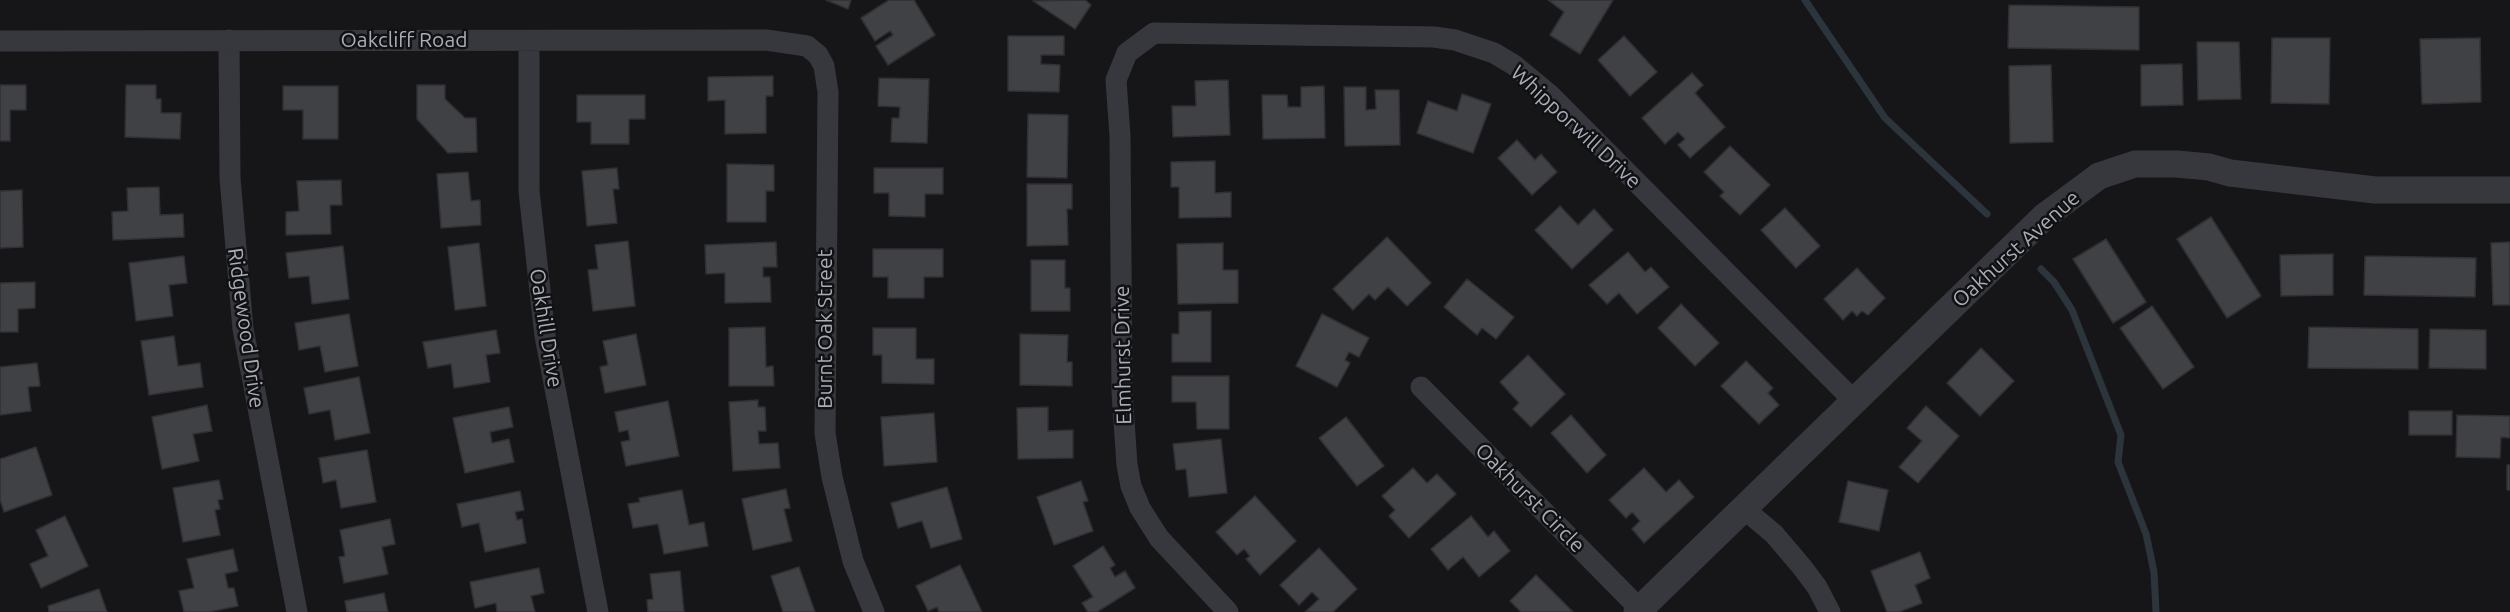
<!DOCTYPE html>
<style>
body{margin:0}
canvas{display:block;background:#161618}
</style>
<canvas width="2510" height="612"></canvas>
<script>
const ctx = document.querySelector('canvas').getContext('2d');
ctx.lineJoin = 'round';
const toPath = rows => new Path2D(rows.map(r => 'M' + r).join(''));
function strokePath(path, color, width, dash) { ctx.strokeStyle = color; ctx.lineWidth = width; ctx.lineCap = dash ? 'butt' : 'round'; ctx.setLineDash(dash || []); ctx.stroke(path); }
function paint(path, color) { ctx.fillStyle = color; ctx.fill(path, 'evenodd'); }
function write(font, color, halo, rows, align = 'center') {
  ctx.font = font + ' Ubuntu,sans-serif'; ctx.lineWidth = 5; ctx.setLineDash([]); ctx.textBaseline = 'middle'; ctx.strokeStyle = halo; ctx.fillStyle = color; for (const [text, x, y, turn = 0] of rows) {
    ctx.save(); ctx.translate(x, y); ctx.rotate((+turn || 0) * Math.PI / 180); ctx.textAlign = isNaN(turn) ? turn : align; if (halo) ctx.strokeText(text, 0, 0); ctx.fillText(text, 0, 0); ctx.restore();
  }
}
strokePath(toPath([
 [1805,0,1885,118,1987,214],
 [2041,269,2054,282,2072,310,2121,435,2118,462,2146,534,2154,572,2156,612]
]), '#2c353c', 7);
const building = toPath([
 [826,0,851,0,848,9,826,0],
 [889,0,914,0,935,35,888,65,876,46,893,35,890,31,875,41,861,18,889,0],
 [1085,0,1091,5,1075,29,1033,1,1085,0],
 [1548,0,1613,0,1580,54,1550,35,1564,12,1548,0],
 [2009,5,2139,7,2139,50,2008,48,2009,5],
 [1008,36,1064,36,1064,55,1041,55,1041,64,1060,65,1059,92,1008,91,1008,36],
 [1624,36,1657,72,1630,96,1598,60,1624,36],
 [2272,38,2330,38,2329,104,2271,103,2272,38],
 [2480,38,2481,102,2422,104,2420,39,2480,38],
 [2197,42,2239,42,2241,99,2198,100,2197,42],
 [2182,64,2183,105,2141,106,2141,65,2182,64],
 [2051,65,2053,142,2010,143,2009,66,2051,65],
 [1692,73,1703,85,1695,93,1725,127,1690,158,1678,145,1685,139,1678,132,1665,144,1642,118,1692,73],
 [773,76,773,96,766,96,766,133,725,134,725,100,708,101,708,77,773,76],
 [879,78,929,79,927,143,891,142,892,118,899,118,900,107,878,106,879,78],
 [1228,80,1230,135,1173,137,1172,106,1196,106,1195,81,1228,80],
 [0,85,26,85,26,110,10,110,10,141,0,141,0,85],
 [126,85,156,85,156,99,161,99,161,113,181,113,180,139,125,137,126,85],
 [417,85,445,85,445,99,465,118,476,118,477,152,448,153,417,119,417,85],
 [283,86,338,86,338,139,303,139,303,110,283,110,283,86],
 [1324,86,1325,138,1263,139,1262,95,1287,95,1288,107,1301,107,1301,87,1324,86],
 [1344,87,1366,87,1366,110,1376,109,1375,90,1399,90,1400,145,1345,146,1344,87],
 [1462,94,1491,104,1473,153,1417,133,1428,101,1457,111,1462,94],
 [577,95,645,95,645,119,629,119,629,144,591,144,591,122,577,122,577,95],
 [1028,114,1068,115,1067,178,1027,177,1028,114],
 [1517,140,1535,160,1541,154,1557,172,1532,195,1498,158,1517,140],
 [1730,146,1770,185,1740,215,1720,196,1724,192,1704,172,1730,146],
 [1215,161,1215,193,1231,192,1231,217,1179,218,1179,187,1171,187,1171,162,1215,161],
 [727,164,774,165,774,191,766,191,766,222,727,222,727,164],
 [617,168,619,189,613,189,617,223,587,226,582,171,617,168],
 [874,168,943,168,943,194,925,194,925,217,889,216,889,193,874,193,874,168],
 [468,172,471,201,480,200,481,225,441,228,437,174,468,172],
 [341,180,342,205,330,205,331,234,286,235,286,212,299,211,297,181,341,180],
 [1027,184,1072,184,1072,209,1067,209,1068,245,1027,246,1027,184],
 [159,187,160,215,183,214,184,237,113,240,112,212,128,211,127,188,159,187],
 [22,190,23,247,0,248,0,191,22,190],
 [1560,206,1578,225,1594,209,1613,230,1572,269,1535,230,1560,206],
 [1785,208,1820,246,1796,268,1761,230,1785,208],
 [2211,217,2261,296,2227,318,2177,239,2211,217],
 [1387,237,1431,283,1407,306,1388,287,1375,300,1369,294,1353,310,1333,289,1387,237],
 [2106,239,2146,302,2113,323,2073,259,2106,239],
 [628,241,635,306,593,311,588,270,598,269,595,245,628,241],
 [776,242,777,267,763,267,763,277,770,277,771,302,725,303,725,273,706,274,705,245,776,242],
 [2510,242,2510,305,2493,305,2491,243,2510,242],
 [479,243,486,306,455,310,448,247,479,243],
 [1223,243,1223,270,1238,270,1238,303,1178,304,1177,244,1223,243],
 [343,246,349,299,312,304,309,276,289,278,286,253,343,246],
 [873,249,943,249,943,277,924,277,924,298,888,298,888,277,873,277,873,249],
 [1628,252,1645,272,1651,267,1669,287,1637,314,1619,293,1607,304,1589,285,1628,252],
 [2333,254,2333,295,2281,296,2280,255,2333,254],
 [184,256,187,283,169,285,173,316,136,321,129,263,184,256],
 [2365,256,2476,258,2475,297,2364,295,2365,256],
 [1031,260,1065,260,1065,288,1070,288,1070,311,1031,311,1031,260],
 [1857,268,1885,298,1868,315,1862,311,1857,316,1852,311,1843,320,1824,299,1857,268],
 [1467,279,1514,317,1496,339,1482,328,1477,335,1444,307,1467,279],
 [35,282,35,308,18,309,18,332,0,332,0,283,35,282],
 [1681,304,1719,343,1695,366,1658,328,1681,304],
 [2152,306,2194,367,2163,389,2120,328,2152,306],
 [1211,311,1211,362,1172,362,1172,334,1179,334,1179,312,1211,311],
 [349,314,358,366,325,372,320,346,299,350,295,323,349,314],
 [1322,314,1369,338,1359,357,1349,352,1345,360,1350,363,1337,387,1296,366,1322,314],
 [765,327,766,367,773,366,774,386,729,386,729,328,765,327],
 [2309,327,2418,329,2418,369,2308,368,2309,327],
 [873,328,916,328,916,359,934,359,934,384,882,383,882,355,873,355,873,328],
 [2430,329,2486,330,2486,369,2429,368,2430,329],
 [496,330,500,353,486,355,490,382,454,388,451,364,428,368,423,342,496,330],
 [636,334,646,385,605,393,600,367,608,365,603,341,636,334],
 [1020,334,1068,335,1067,362,1072,362,1072,386,1020,385,1020,334],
 [174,336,178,366,200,363,203,387,149,395,141,341,174,336],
 [1981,348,2014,381,1980,416,1947,383,1981,348],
 [1528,355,1565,394,1531,427,1513,409,1519,403,1500,382,1528,355],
 [1746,361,1773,388,1768,393,1779,405,1759,424,1721,386,1746,361],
 [37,363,40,386,28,387,31,411,0,415,0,367,37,363],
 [1172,376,1229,376,1229,429,1197,429,1196,402,1172,402,1172,376],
 [359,377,370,433,335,440,330,410,309,414,304,388,359,377],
 [758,400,758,407,765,407,766,431,758,431,759,444,778,443,780,468,733,471,729,402,758,400],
 [668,401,679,456,626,466,621,442,630,440,628,430,619,432,615,412,668,401],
 [207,405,212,431,193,434,199,461,162,469,152,417,207,405],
 [1926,406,1959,436,1918,483,1899,467,1922,441,1907,428,1926,406],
 [509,407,513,427,490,432,492,443,509,439,514,462,465,473,453,418,509,407],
 [1048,407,1048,431,1073,430,1073,458,1018,459,1017,408,1048,407],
 [2409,411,2452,411,2452,435,2409,435,2409,411],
 [934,413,937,462,884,466,881,417,934,413],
 [1571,415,1606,455,1587,473,1551,433,1571,415],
 [2457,415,2510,416,2510,438,2501,437,2500,458,2456,457,2457,415],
 [1346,417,1384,466,1357,486,1319,438,1346,417],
 [1221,439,1227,493,1189,497,1186,469,1176,470,1173,444,1221,439],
 [36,447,52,495,4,512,0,500,0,459,36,447],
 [367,450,376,502,341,508,336,480,323,483,319,458,367,450],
 [2507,465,2510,465,2510,490,2507,490,2507,465],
 [1413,468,1427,483,1437,474,1456,494,1409,538,1389,516,1395,510,1382,496,1413,468],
 [1644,468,1666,492,1679,480,1694,497,1644,543,1632,529,1640,521,1632,512,1626,518,1609,500,1644,468],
 [219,480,223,499,218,500,220,509,215,510,220,535,183,542,173,488,219,480],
 [1081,481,1088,501,1083,502,1093,531,1054,545,1037,497,1081,481],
 [1848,481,1888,490,1879,531,1839,522,1848,481],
 [947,487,962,539,931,548,922,521,898,528,891,503,947,487],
 [786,489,790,508,784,509,792,541,753,550,742,499,786,489],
 [682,490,689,525,704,522,708,546,664,554,658,524,633,528,628,504,640,502,639,498,682,490],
 [520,491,524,510,515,512,517,520,522,519,526,543,485,552,479,523,462,527,457,504,520,491],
 [1255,496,1296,541,1260,575,1246,559,1250,556,1244,549,1237,555,1216,532,1255,496],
 [65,516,88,566,41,588,30,564,48,556,36,530,65,516],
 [1471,516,1488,537,1494,531,1510,551,1479,577,1463,557,1448,570,1431,549,1471,516],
 [390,519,395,544,382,547,388,574,344,583,339,557,345,556,340,530,390,519],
 [1103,546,1115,565,1110,568,1115,577,1125,571,1135,588,1097,612,1088,612,1082,603,1093,597,1073,566,1103,546],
 [1319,548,1357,589,1333,612,1305,612,1319,599,1312,592,1299,605,1280,585,1319,548],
 [233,549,238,571,225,574,228,588,234,588,238,606,209,612,184,612,179,591,194,588,187,559,233,549],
 [1920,552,1930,578,1915,585,1922,603,1899,612,1887,612,1871,571,1920,552],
 [960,565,982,612,939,612,937,607,928,611,916,586,960,565],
 [799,567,815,612,783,612,771,576,799,567],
 [539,568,544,593,531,596,535,612,497,612,496,603,475,608,470,582,539,568],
 [680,571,684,612,648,612,647,600,653,599,650,574,680,571],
 [1536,575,1573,612,1521,612,1510,601,1536,575],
 [99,589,107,612,49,612,48,606,99,589],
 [384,593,388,612,347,612,345,601,384,593]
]);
paint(building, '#404145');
strokePath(building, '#303034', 1.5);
strokePath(toPath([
 [229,40,230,178,243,329,297,612],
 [0,41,766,40,807,46,818,55,824,66,828,92,825,433,832,477,853,561,874,612],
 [529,41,529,191,545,336,598,612],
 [1421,387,1640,609],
 [1743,508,1774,534,1802,567,1817,587,1830,612],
 [1228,612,1159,538,1140,508,1131,486,1127,465,1122,392,1120,136,1116,80,1127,53,1154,33,1434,37,1455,40,1494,53,1514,65,1549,94,1855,402]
]), '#37383d', 21);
strokePath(toPath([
 [1637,612,2045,216,2099,176,2135,164,2177,164,2209,167,2230,173,2375,190,2510,190]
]), '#37383d', 27);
write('21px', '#a8adb8', '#111113', [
 ["Oakcliff Road",404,40],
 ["Whipporwill Drive",1576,127,43],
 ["Oakhurst Avenue",2016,249,-42],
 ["Ridgewood Drive",246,328,82],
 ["Oakhill Drive",546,328,81],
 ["Burnt Oak Street",825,329,-90],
 ["Elmhurst Drive",1123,355,-91],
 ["Oakhurst Circle",1530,498,45]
]);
</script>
